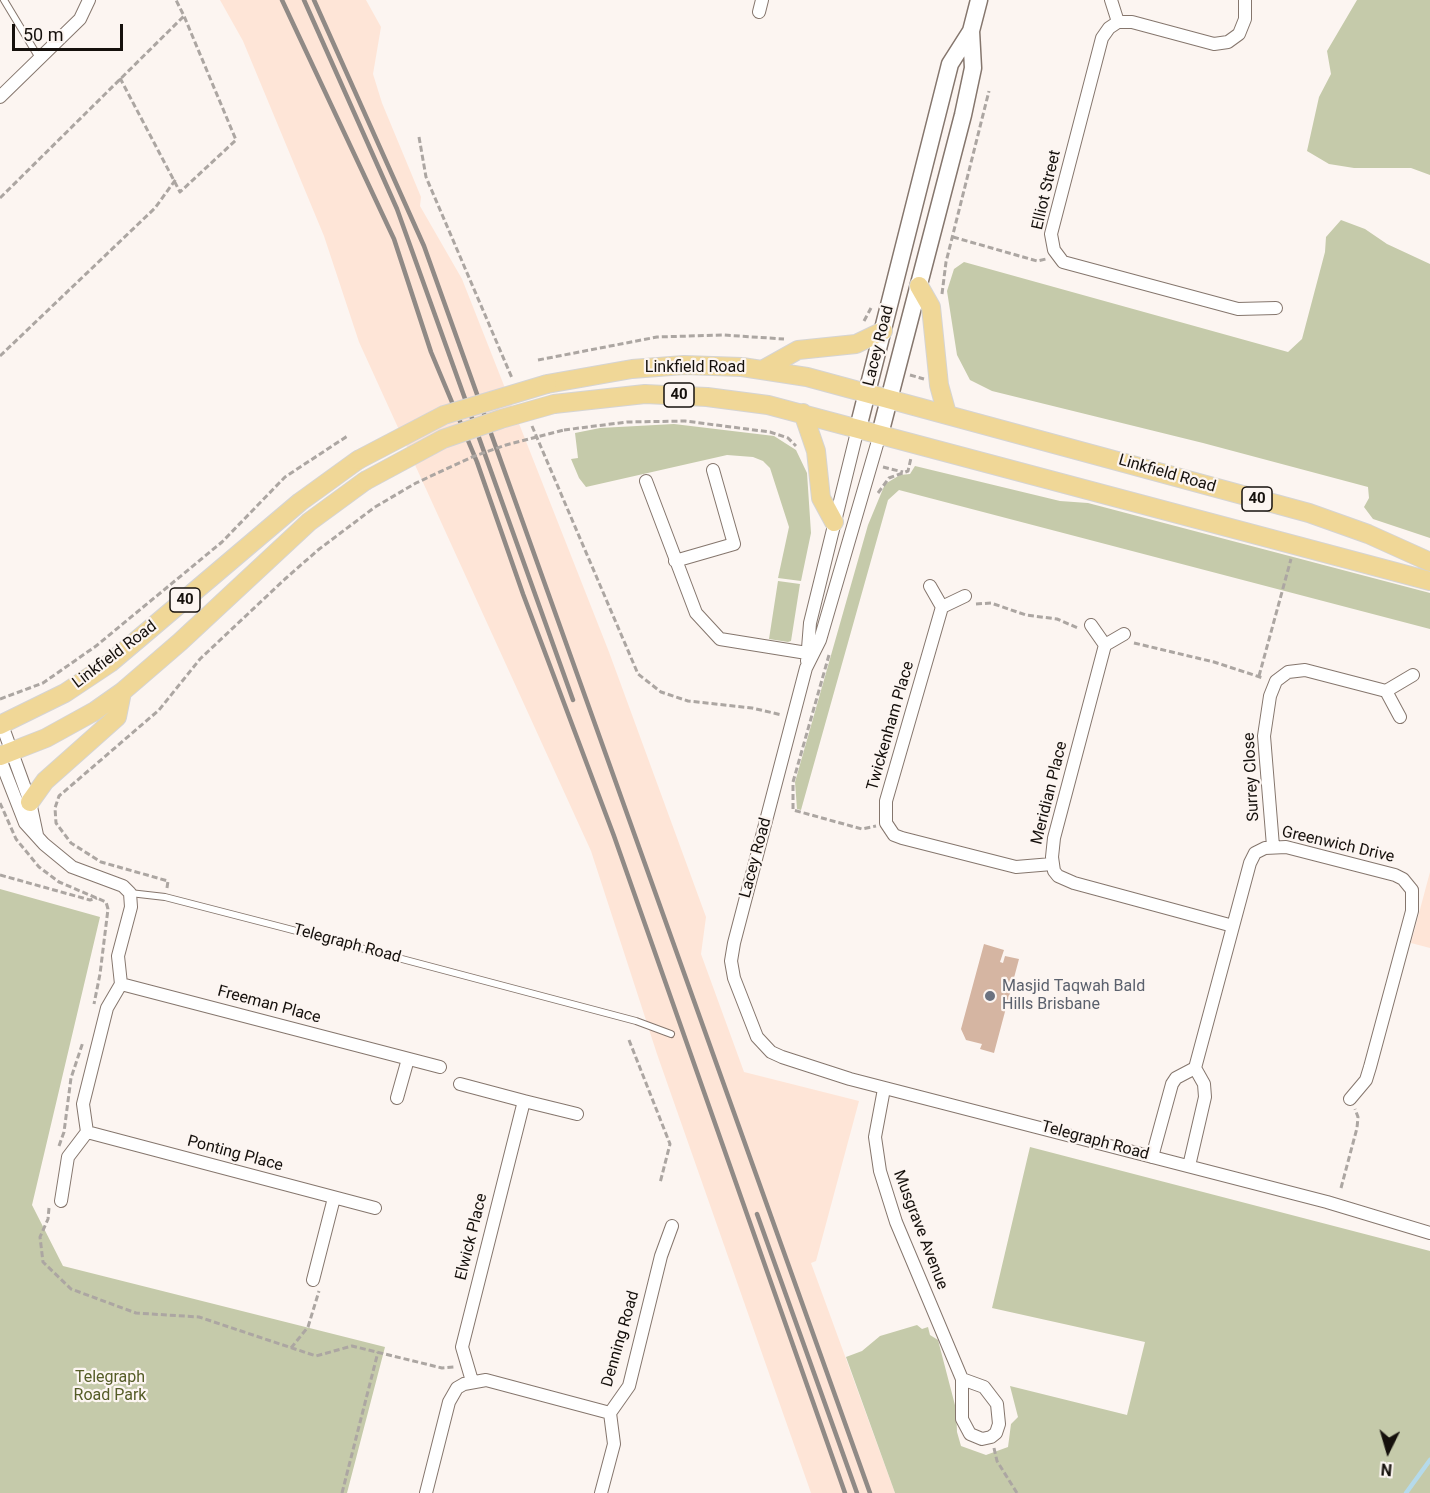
<!DOCTYPE html>
<style>
body{margin:0}
#map{position:relative;width:1430px;height:1493px;overflow:hidden;background:#fcf5f1;font-family:Roboto,sans-serif}
canvas{display:block}
.north{position:absolute;left:1358px;top:1421px;width:60px;height:60px;-webkit-text-stroke:4px #fcf5f1;paint-order:stroke;rotate:185deg;font-size:16px;font-weight:700;line-height:24px;text-align:center;color:#15100c}
.north::after{content:'';display:block;margin:auto;width:21px;height:27px;background:#15100c;clip-path:polygon(50% 0,100% 100%,50% 72%,0 100%)}
.scale{position:absolute;left:12px;top:24px;width:111px;height:27px;box-sizing:border-box;border:3px solid #15100c;border-top:0;padding-left:8px;font-size:18px;line-height:21px;white-space:nowrap;color:#15100c;-webkit-text-stroke:4px #fcf5f1;paint-order:stroke}
</style>
<div id="map">
<canvas width="1430" height="1493"></canvas>
<div class="north">N</div>
<div class="scale">50 m</div>
</div>
<script>
const ctx = document.querySelector('canvas').getContext('2d');
ctx.lineJoin = 'round';
function paint(path, color) { ctx.fillStyle = color; ctx.fill(path, 'evenodd'); }
const toPath = rows => new Path2D(rows.map(r => 'M' + r).join(''));
function strokePath(path, color, width, dash) { ctx.strokeStyle = color; ctx.lineWidth = width; ctx.lineCap = dash ? 'butt' : 'round'; ctx.setLineDash(dash || []); ctx.stroke(path); }
function write(font, color, halo, rows, align = 'center') {
  ctx.font = font + ' Roboto,sans-serif'; ctx.lineWidth = 4.5; ctx.setLineDash([]); ctx.textBaseline = 'middle'; ctx.strokeStyle = halo; ctx.fillStyle = color; for (const [text, x, y, turn = 0] of rows) {
    ctx.save(); ctx.translate(x, y); ctx.rotate((+turn || 0) * Math.PI / 180); ctx.textAlign = isNaN(turn) ? turn : align; if (halo) ctx.strokeText(text, 0, 0); ctx.fillText(text, 0, 0); ctx.restore();
  }
}
paint(toPath([
 [220,0,366,0,381,27,373,74,382,103,421,197,420,206,462,279,609,652,706,917,701,954,744,1072,859,1101,816,1261,811,1263,895,1493,811,1493,657,1054,591,851,359,342,324,236,243,41],
 [1430,872,1430,948,1411,943]
]), '#fee5d7');
paint(toPath([
 [1357,0,1430,0,1430,175,1411,168,1354,168,1329,164,1307,151,1319,97,1331,74,1327,51],
 [1341,220,1365,229,1387,244,1430,264,1430,538,1373,519,1364,507,1369,498,1368,487,1203,443,992,391,970,380,957,355,947,291,954,269,964,262,1288,352,1302,339,1325,252,1326,237],
 [674,424,774,436,796,450,807,473,811,533,801,581,778,578,789,527,770,468,763,461,753,457,727,455,586,487,579,478,571,459,578,458,575,433,600,428],
 [915,466,1060,501,1088,503,1430,593,1430,629,899,490,888,500,801,810,797,809,795,782,868,525,885,484,900,475,910,474],
 [778,581,800,584,791,641,788,642,769,639],
 [0,889,100,917,32,1205,63,1266,385,1347,347,1493,0,1493],
 [1030,1147,1430,1251,1430,1493,895,1493,846,1357,862,1351,880,1336,917,1325,922,1329,928,1327,930,1335,938,1340,956,1409,957,1432,961,1446,986,1455,1008,1447,1011,1424,1018,1417,1010,1386,1127,1415,1145,1342,992,1308]
]), '#c5caaa');
strokePath(toPath([
 [1406,1493,1430,1460]
]), '#b5daeb', 4.5);
paint(toPath([
 [984,944,1004,950,1000,962,1003,963,1005,956,1019,959,994,1053,980,1049,982,1044,966,1040,961,1029]
]), '#d5b5a2');
const lane = toPath([
 [4,0,39,58],
 [130,893,165,897,285,928,636,1021,671,1034]
]);
const street = toPath([
 [1111,0,1118,22],
 [1245,0,1245,19,1239,34,1228,42,1214,44,1132,22,1118,22,1109,28,1102,38,1051,234,1054,250,1063,262,1238,309,1276,308],
 [759,12,762,0],
 [0,97,80,19,89,0],
 [880,434,820,640,806,668,734,943,731,961,734,978,757,1037,771,1052,782,1057,850,1079,1327,1202,1430,1233],
 [646,481,696,613,720,639,813,654],
 [675,561,734,544,713,470],
 [930,586,942,607,965,596],
 [942,607,886,801,886,823,894,835,902,838,1016,867,1052,864],
 [1091,625,1105,645,1124,634],
 [1105,645,1054,838,1052,857,1054,871,1058,876,1074,883,1233,926],
 [807,661,810,623,858,428],
 [1400,717,1386,691,1413,675],
 [2,725,30,802,37,835],
 [0,759,25,823,44,844,72,867,123,886,130,893,131,907,118,956,121,984,107,1008,83,1104,87,1132,68,1157,61,1201],
 [1273,846,1264,736,1270,696,1276,681,1288,672,1305,670,1386,691],
 [121,984,440,1067],
 [460,1084,524,1101],
 [884,1089,875,1137,880,1171,896,1222,962,1379,962,1419,970,1434,982,1439,991,1437,996,1433,999,1424,997,1404,984,1387,962,1379],
 [397,1098,408,1059],
 [87,1132,375,1208],
 [1152,1157,1172,1084,1176,1078,1195,1068],
 [1189,1166,1205,1097,1204,1084,1195,1068,1250,863,1255,853,1265,848,1286,847,1395,875,1403,879,1412,890,1412,911,1370,1067,1366,1080,1350,1099],
 [313,1280,334,1198],
 [472,1381,462,1347,524,1101,577,1114],
 [426,1493,449,1402,457,1388,464,1384,486,1380,610,1413],
 [601,1493,614,1444,610,1413,629,1386,661,1256,672,1226]
]);
const secondary = toPath([
 [858,428,950,64,971,31],
 [880,434,963,115,973,68,971,31,979,0]
]);
const primary = toPath([
 [919,286,931,307,939,385,947,414],
 [764,369,798,350,856,344,883,331],
 [547,384,632,369,684,365,742,367,807,377,1309,513,1368,534,1430,562],
 [554,404,645,394,707,397,768,405,1430,581],
 [803,413,816,451,821,498,834,522],
 [0,725,65,693,110,663,300,502,358,460],
 [0,756,46,738,95,711,122,692,180,642,309,522,365,481],
 [30,802,45,781,117,717,122,692]
]);
strokePath(lane, '#85766d', 8);
strokePath(street, '#85766d', 14);
strokePath(secondary, '#85766d', 19);
strokePath(primary, '#d5d4d3', 20);
strokePath(toPath([
 [120,78,180,192,236,140,184,16],
 [419,137,426,177,512,378],
 [0,198,184,16,176,0],
 [953,237,1037,261,1046,259],
 [942,294,946,262,989,91],
 [864,321,871,308],
 [0,356,155,208,176,179],
 [538,360,657,337,723,335,784,339],
 [910,375,924,379],
 [532,426,638,674,661,692,688,701,752,708,782,715],
 [564,430,627,422,685,421,770,432,788,438,796,446],
 [883,467,903,472],
 [878,493,889,478,908,471,911,458],
 [976,604,991,603,1026,615,1057,619,1078,628],
 [1134,643,1214,662,1263,678],
 [829,655,793,782,793,810,862,829,876,826],
 [1259,676,1291,559],
 [0,699,43,683,96,646,222,542,285,477,349,435],
 [0,803,16,839,39,867,59,882,106,902,108,909,100,974,94,1004],
 [0,875,90,900,97,898],
 [167,888,168,881,101,862,71,843,56,823,55,808,59,796,159,710,200,659,285,579,318,550,375,507],
 [629,1040,670,1144,660,1183],
 [59,1146,64,1132,71,1078,83,1042],
 [1341,1188,1357,1128,1358,1117,1355,1109],
 [49,1208,48,1219,40,1237,43,1262,71,1289,136,1313,199,1317,316,1356,352,1346,442,1368,454,1367],
 [291,1348,308,1327,319,1291],
 [994,1448,997,1461,1017,1493],
 [342,1493,378,1352]
]), '#aca6a2', 3, [6, 3]);
strokePath(lane, '#fff', 6);
strokePath(street, '#fff', 12);
strokePath(secondary, '#fff', 16);
strokePath(primary, '#f0d797', 18);
strokePath(toPath([
 [282,0,394,239,431,352,477,462,523,594,614,836,845,1493],
 [304,0,397,209,573,700],
 [314,0,424,246,870,1493],
 [757,1214,857,1493]
]), '#908a86', 4.5);
const primaryBridge = toPath([
 [358,460,444,415,547,384],
 [365,481,443,439,501,419,554,404]
]);
strokePath(primaryBridge, '#d5d4d3', 20, []);
strokePath(toPath([
 [375,507,416,483,472,457,506,445,564,430]
]), '#aca6a2', 3, [6, 3]);
strokePath(primaryBridge, '#f0d797', 18);
for (const [x, y, r, color] of [
 [990,996,6,"#6b7280"]
]) { const dot = new Path2D(); dot.arc(x, y, r, 0, 2 * Math.PI); ctx.fillStyle = color; ctx.fill(dot); strokePath(dot, '#fcf5f1', 2); }
for (const [x, y, w] of [
 [679,395,30],
 [1257,499,30],
 [185,600,30]
]) { const box = new Path2D(); box.roundRect(x - w / 2, y - 12, w, 24, 4.5); ctx.fillStyle = '#fcf5f1'; ctx.fill(box); strokePath(box, '#15100c', 1.5); }
write('bold 15px', '#15100c', null, [
 ["40",679,395],
 ["40",1257,499],
 ["40",185,600]
]);
write('16px', '#15100c', '#fcf5f1', [
 ["Elliot Street",1047,190,-77],
 ["Lacey Road",879,346,-76],
 ["Linkfield Road",695,368],
 ["Linkfield Road",1167,474,16],
 ["Linkfield Road",115,655,-37],
 ["Twickenham Place",891,726,-74],
 ["Surrey Close",1252,777,-93],
 ["Meridian Place",1050,793,-76],
 ["Greenwich Drive",1338,845,13],
 ["Lacey Road",756,858,-75],
 ["Telegraph Road",347,944,15],
 ["Freeman Place",269,1005,15],
 ["Telegraph Road",1095,1141,15],
 ["Ponting Place",235,1154,15],
 ["Musgrave Avenue",920,1230,69],
 ["Elwick Place",472,1237,-76],
 ["Denning Road",621,1339,-74]
]);
write('16px', '#5b616d', '#fcf5f1', [
 ["Masjid Taqwah Bald",1002,987],
 ["Hills Brisbane",1002,1005]
], 'left');
write('16px', '#555c27', '#fcf5f1', [
 ["Telegraph",110,1378],
 ["Road Park",110,1396]
]);
</script>
